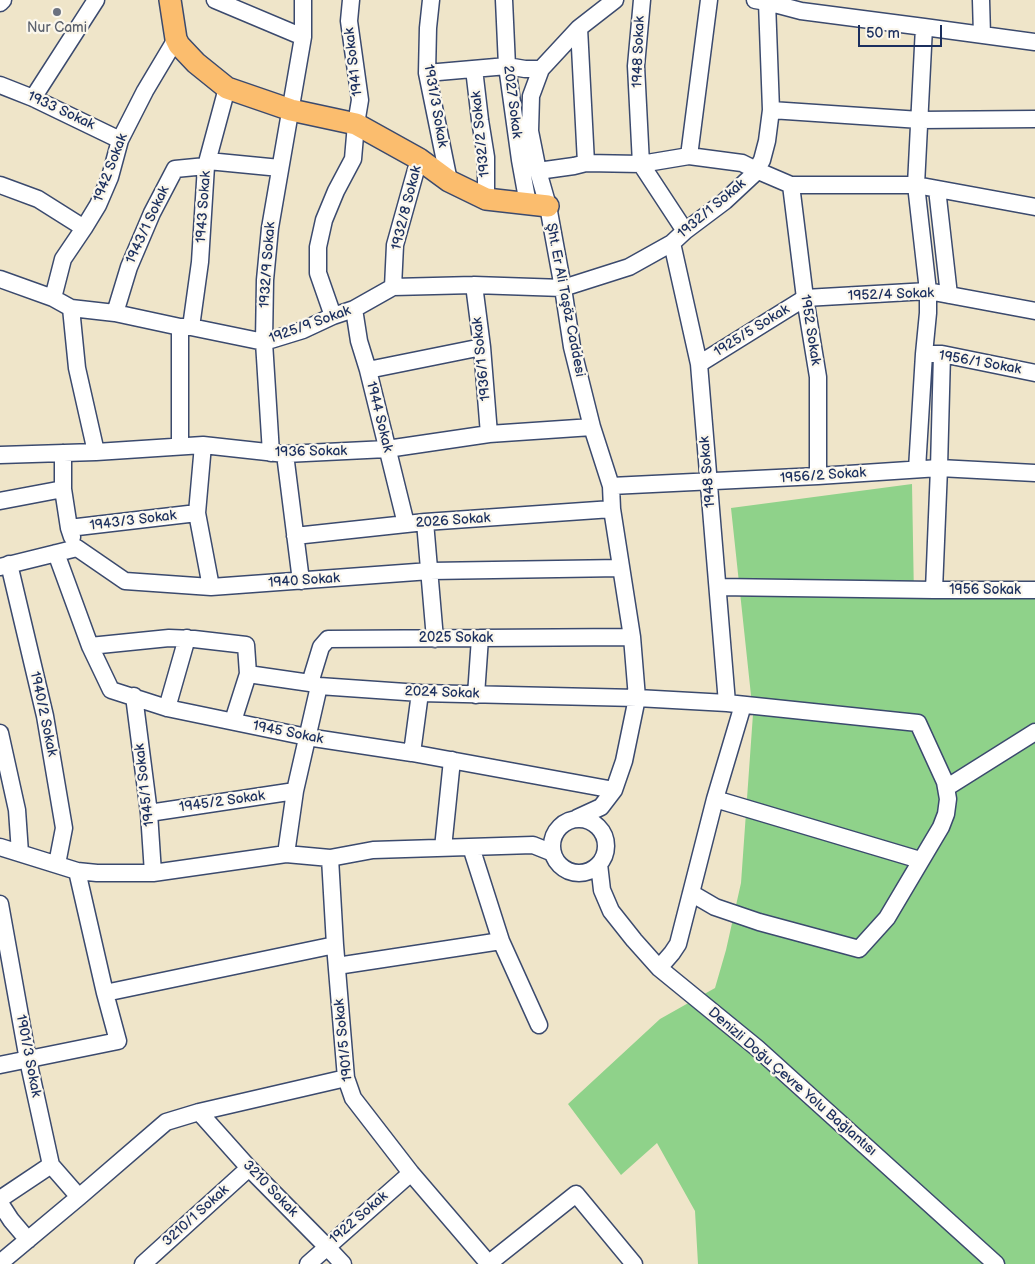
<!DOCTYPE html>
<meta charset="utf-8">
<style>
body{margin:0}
#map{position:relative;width:1035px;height:1264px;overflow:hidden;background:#efe5c9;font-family:"Balsamiq Sans",sans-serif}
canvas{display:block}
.scale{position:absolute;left:858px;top:25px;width:84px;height:22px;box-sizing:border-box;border:2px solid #1b2f5e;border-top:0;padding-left:6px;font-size:15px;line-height:18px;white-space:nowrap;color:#1b2f5e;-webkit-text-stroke:4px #fbf7ec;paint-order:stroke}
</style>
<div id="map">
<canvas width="1035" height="1264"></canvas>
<div class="scale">50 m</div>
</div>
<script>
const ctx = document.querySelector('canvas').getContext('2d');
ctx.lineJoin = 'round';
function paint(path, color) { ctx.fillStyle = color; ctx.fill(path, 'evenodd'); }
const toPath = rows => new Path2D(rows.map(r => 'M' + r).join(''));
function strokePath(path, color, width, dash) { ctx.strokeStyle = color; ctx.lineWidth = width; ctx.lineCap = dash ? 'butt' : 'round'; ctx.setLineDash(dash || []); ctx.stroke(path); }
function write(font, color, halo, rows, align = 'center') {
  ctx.font = font + ' "Balsamiq Sans",sans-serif'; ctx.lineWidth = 4.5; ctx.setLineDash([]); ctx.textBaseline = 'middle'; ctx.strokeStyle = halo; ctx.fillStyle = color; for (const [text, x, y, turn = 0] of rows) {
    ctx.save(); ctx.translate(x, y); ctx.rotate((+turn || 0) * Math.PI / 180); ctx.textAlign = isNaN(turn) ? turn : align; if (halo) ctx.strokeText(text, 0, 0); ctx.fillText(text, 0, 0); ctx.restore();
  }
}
paint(toPath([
 [912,484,914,598,1035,595,1035,1264,698,1264,695,1211,657,1143,621,1175,568,1104,660,1019,715,988,726,950,741,883,753,714,731,508]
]), '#8fd28a');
const minor = toPath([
 [215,0,303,37],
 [431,0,428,28,427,73,449,181],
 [504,0,507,66,520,160,528,204],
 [642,0,636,66,641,164,685,231],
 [755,0,767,2,801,11,924,27,1035,42],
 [981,0,982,35],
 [0,3,3,0],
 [579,28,586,163],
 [474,69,480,120,486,157,486,199],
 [427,73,507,66,525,69,541,69],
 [0,85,33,98,120,140],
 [33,98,96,0],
 [771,110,920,120,1035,119],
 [689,156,709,0],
 [208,161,280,168],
 [538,171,574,166,586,163,641,164,689,156,742,163,756,170,791,185,916,185,1035,207],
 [0,185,38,199,84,228],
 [791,185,805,298,818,377,818,476],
 [937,189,949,295],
 [672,243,699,364,727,703],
 [0,279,53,298,71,308,115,313,180,327,191,327,264,342,303,330,333,316,354,309,393,287,474,285,563,288,629,267,672,243,685,231,725,201,754,174,762,160,767,141,771,110,767,2],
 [474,285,482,347,489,434],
 [393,287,395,245,419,159],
 [53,298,63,259,84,228,98,205,110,177,120,140,145,91,176,39],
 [71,308,77,368,96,452],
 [354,309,359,341,368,370,406,524],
 [115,313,129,267,152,213,175,169,206,166],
 [333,316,318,273,318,247,324,220,336,191,353,159,356,124,360,100,349,21,351,0],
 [180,327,180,446],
 [191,327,200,262,206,166,227,88],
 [932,354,942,354,1035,373],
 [699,364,805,298,928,291,1035,311],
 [368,370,482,347],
 [203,445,197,513,211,587],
 [63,453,63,489,69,528,72,537],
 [271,453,264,342,265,280,270,228,303,37,303,0],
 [285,454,301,581],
 [0,455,96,452,203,445,285,454,387,449,489,434,592,427],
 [917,469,924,354,928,313,928,291,916,185,924,27],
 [611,486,818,476,939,468,1035,473],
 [0,501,63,489],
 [425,522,435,639],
 [69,528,197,513],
 [295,536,425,522,612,509],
 [56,553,90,646,111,690,167,708,307,737,412,753,614,790],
 [9,564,45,716,64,828,57,864],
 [0,567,77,548,125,581,211,587,430,571,621,568],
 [718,587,934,590,1035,590],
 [934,590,939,468,942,354],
 [90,646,169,638,194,639,246,645,248,674,233,721],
 [248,674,310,683,319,686,420,693,637,698,727,703,918,723,945,782,948,799,946,814,941,827,887,918,859,949,759,922,715,907,691,893],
 [310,683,321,647,328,639,632,637],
 [476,695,480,638],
 [134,696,149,813,153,873],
 [167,708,187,638],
 [0,733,17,810,20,853],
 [412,753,420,693],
 [946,788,1035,732],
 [715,799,920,860],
 [149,813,295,791],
 [577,818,601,807,614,790,624,761,637,698,632,637,612,509,611,486,592,427,572,347,563,288,548,206,538,171,530,131,531,96,541,69,579,28,615,0],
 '552 846a27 27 0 1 1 54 0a27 27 0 1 1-54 0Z',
 [0,847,77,871,97,873,153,873,286,854,330,858,373,850,533,845,553,853],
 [471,847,501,941,539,1025],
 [443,848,452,760],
 [286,854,295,791,319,686],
 [330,858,335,945,346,1078,353,1098,411,1173,489,1264],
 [599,864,602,890,611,911,634,940,659,968,757,1048,996,1264],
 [0,904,28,1060,51,1165,79,1197],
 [337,966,501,941],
 [659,968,672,953,678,944,715,799,743,705],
 [105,993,335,945],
 [0,1065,118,1041,105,993,77,871],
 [199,1112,249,1168,327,1247,343,1264],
 [0,1199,51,1165],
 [0,1203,11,1220,28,1240],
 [0,1263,79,1197,166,1122,199,1112,346,1078],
 [143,1264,249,1168],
 [308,1264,411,1173],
 [488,1264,576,1194,634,1264]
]);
const major = toPath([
 [170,0,176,39,179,45,196,63,227,88,291,110,356,124,419,159,449,181,486,199,548,206]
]);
strokePath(minor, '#3b4a6e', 19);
strokePath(major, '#3b4a6e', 24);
strokePath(minor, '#fff', 16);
strokePath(major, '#fbbd6e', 21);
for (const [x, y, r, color] of [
 [57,12,5,"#6b7280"]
]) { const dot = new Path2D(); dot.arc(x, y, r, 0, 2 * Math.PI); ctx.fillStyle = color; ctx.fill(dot); strokePath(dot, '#fbf7ec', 2); }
write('14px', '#5b616d', '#fbf7ec', [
 ["Nur Cami",57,28]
]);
write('14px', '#1b2f5e', '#fbf7ec', [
 ["1948 Sokak",639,52,-88],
 ["1941 Sokak",354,62,-97],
 ["2027 Sokak",512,102,83],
 ["1931/3 Sokak",435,106,80],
 ["1933 Sokak",61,111,25],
 ["1932/2 Sokak",481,134,-96],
 ["1942 Sokak",111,168,-69],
 ["1943 Sokak",204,207,-86],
 ["1932/8 Sokak",407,208,-76],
 ["1932/1 Sokak",712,209,-40],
 ["1943/1 Sokak",148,225,-65],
 ["1932/9 Sokak",268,265,-86],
 ["1952/4 Sokak",891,295,-2],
 ["Şht. Er Ali Taşöz Caddesi",565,300,79],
 ["1925/9 Sokak",310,325,-20],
 ["1952 Sokak",810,330,81],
 ["1925/5 Sokak",752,331,-32],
 ["1936/1 Sokak",482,359,-96],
 ["1956/1 Sokak",980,363,10],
 ["1944 Sokak",379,417,76],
 ["1936 Sokak",311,452,-1],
 ["1948 Sokak",708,472,-95],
 ["1956/2 Sokak",823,476,-4],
 ["1943/3 Sokak",133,521,-7],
 ["2026 Sokak",453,521,-4],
 ["1940 Sokak",304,581,-4],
 ["1956 Sokak",985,590],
 ["2025 Sokak",456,638],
 ["2024 Sokak",442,693,2],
 ["1940/2 Sokak",43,714,78],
 ["1945 Sokak",288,733,11],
 ["1945/1 Sokak",145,785,-97],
 ["1945/2 Sokak",222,802,-8],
 ["1901/5 Sokak",344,1040,-96],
 ["1901/3 Sokak",28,1056,79],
 ["Denizli Doğu Çevre Yolu Bağlantısı",792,1082,41],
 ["3210 Sokak",270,1189,46],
 ["3210/1 Sokak",196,1216,-42],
 ["1922 Sokak",359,1218,-41]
]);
</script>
